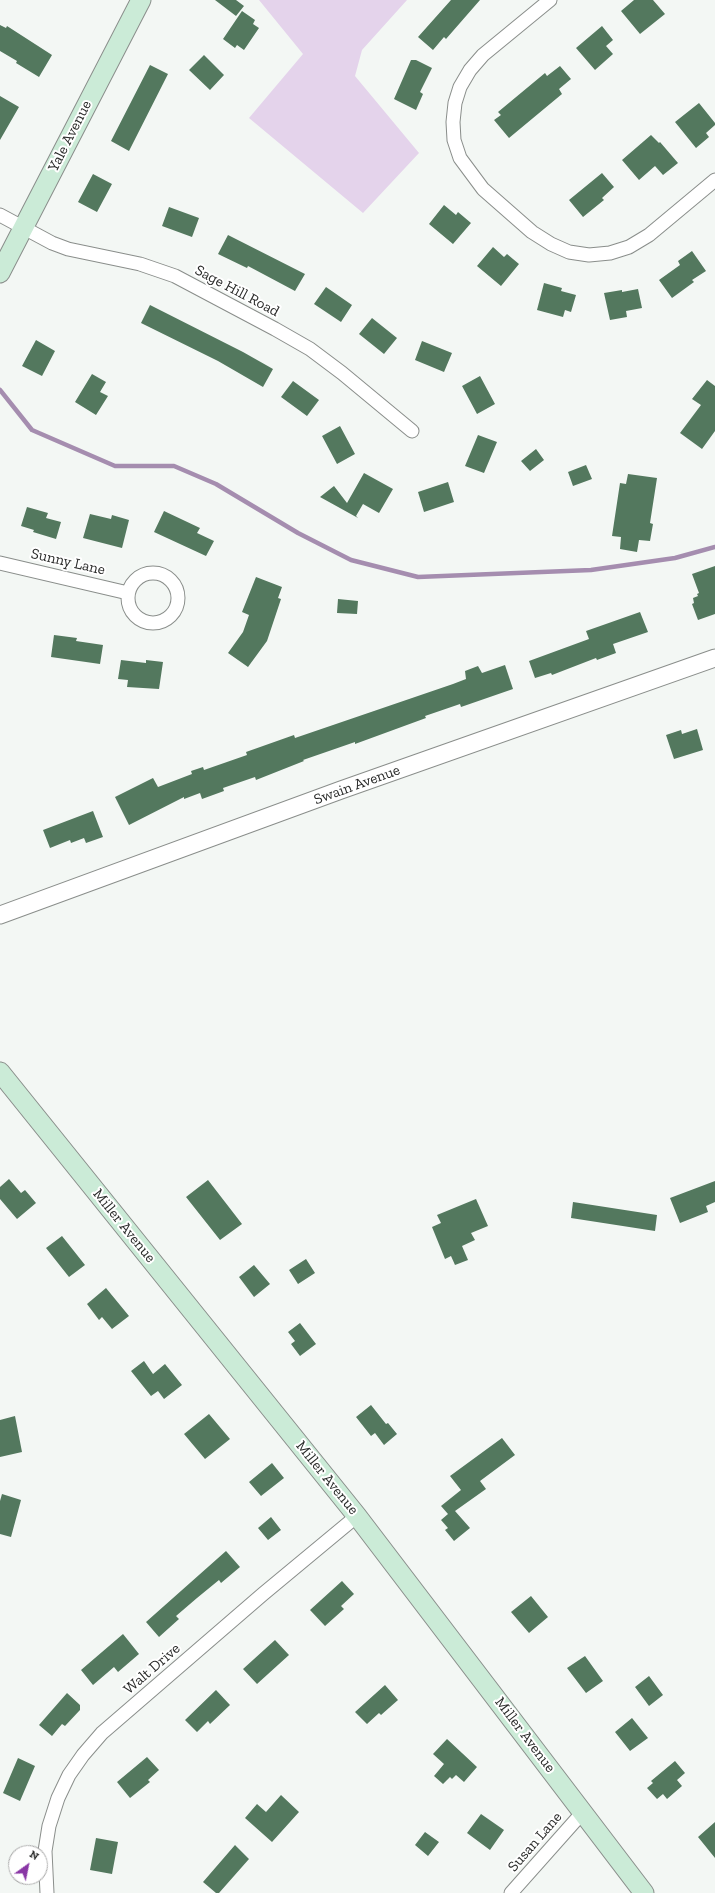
<!DOCTYPE html>
<style>
body{margin:0}
#map{position:relative;width:715px;height:1893px;overflow:hidden;background:#f3f7f4;font-family:"Zilla Slab",serif}
canvas{display:block}
.north{position:absolute;left:8px;top:1845px;width:40px;height:40px;box-sizing:border-box;background:#fff;border:1px solid #aaa;border-radius:50%;rotate:33deg;font-size:11px;font-weight:700;line-height:16px;text-align:center;color:#2a2b2a}
.north::after{content:'';display:block;margin:auto;width:14px;height:18px;background:#8936a5;clip-path:polygon(50% 0,100% 100%,50% 72%,0 100%)}
</style>
<div id="map">
<canvas width="715" height="1893"></canvas>
<div class="north">N</div>
</div>
<script>
const ctx = document.querySelector('canvas').getContext('2d');
ctx.lineJoin = 'round';
function paint(path, color) { ctx.fillStyle = color; ctx.fill(path, 'evenodd'); }
const toPath = rows => new Path2D(rows.map(r => 'M' + r).join(''));
function strokePath(path, color, width, dash) { ctx.strokeStyle = color; ctx.lineWidth = width; ctx.lineCap = dash ? 'butt' : 'round'; ctx.setLineDash(dash || []); ctx.stroke(path); }
function write(font, color, halo, rows, align = 'center') {
  ctx.font = font + ' "Zilla Slab",serif'; ctx.lineWidth = 4; ctx.setLineDash([]); ctx.textBaseline = 'middle'; ctx.strokeStyle = halo; ctx.fillStyle = color; for (const [text, x, y, turn = 0] of rows) {
    ctx.save(); ctx.translate(x, y); ctx.rotate((+turn || 0) * Math.PI / 180); ctx.textAlign = isNaN(turn) ? turn : align; if (halo) ctx.strokeText(text, 0, 0); ctx.fillText(text, 0, 0); ctx.restore();
  }
}
paint(toPath([
 [259,0,407,0,362,50,355,76,419,153,363,213,249,118,303,54]
]), '#e4d3eb');
strokePath(toPath([
 [0,390,32,430,115,466,174,466,216,484,298,533,351,560,418,577,591,570,675,558,715,547]
]), '#a58daf', 4.5);
paint(toPath([
 [215,0,236,0,244,6,236,16],
 [451,0,480,0,446,39,444,37,433,50,418,37],
 [634,0,653,0,665,14,640,34,621,11],
 [242,11,255,20,253,24,259,28,244,50,237,45,235,48,223,39],
 [0,25,6,28,7,26,52,55,39,77,16,63,17,61,0,51],
 [602,26,613,40,606,46,613,54,595,70,576,48],
 [204,55,224,75,210,90,189,70],
 [411,60,416,60,432,68,420,92,423,94,416,110,394,99],
 [150,65,168,74,129,151,111,141],
 [560,66,571,79,559,89,562,94,509,138,494,120,501,115,498,112,545,73,547,76],
 [0,96,19,107,0,140],
 [699,103,715,123,715,125,706,133,709,137,696,148,675,122],
 [651,135,659,143,660,142,678,163,663,175,655,166,639,180,622,160],
 [602,173,614,187,602,198,604,200,583,217,569,200],
 [93,174,112,184,97,212,78,202],
 [444,205,456,215,458,212,471,223,453,244,429,224],
 [169,207,199,218,192,237,162,226],
 [228,235,305,274,295,291,248,266,247,268,218,254],
 [493,247,504,257,507,254,519,264,501,286,477,266],
 [692,251,706,271,692,280,694,282,672,298,659,280,680,265,678,261],
 [544,283,562,288,561,291,576,295,571,312,565,310,563,317,537,310],
 [326,287,352,305,341,322,314,304],
 [638,289,642,308,626,311,627,317,610,320,604,293,622,290,622,292],
 [150,305,243,352,273,369,263,387,218,361,141,323],
 [372,318,397,338,384,354,359,334],
 [36,340,55,351,42,376,22,366],
 [422,341,452,353,444,372,415,360],
 [92,374,106,382,100,392,108,396,96,415,75,402],
 [480,376,495,404,477,414,462,386],
 [707,380,715,386,715,431,702,449,680,433,701,405,692,399],
 [293,381,319,400,307,416,281,397],
 [340,426,355,454,337,464,322,436],
 [478,435,497,442,484,473,465,466],
 [536,449,544,460,530,471,521,461],
 [586,465,592,479,573,486,568,472],
 [364,473,393,489,379,513,363,504,356,516,358,518,320,497,334,486,347,503],
 [628,474,657,478,650,523,653,524,650,541,639,540,637,552,620,549,621,537,612,536,620,483,626,484],
 [448,482,454,502,424,512,418,492],
 [27,507,48,513,46,518,61,522,56,539,33,532,34,530,21,526],
 [164,511,200,528,197,533,214,541,206,556,154,532],
 [90,514,111,519,112,515,129,520,122,548,83,538],
 [715,566,715,614,698,620,692,604,694,603,693,598,698,596,697,594,699,593,692,574],
 [256,577,282,587,278,598,281,599,267,641,248,667,228,653,243,632,249,615,242,612],
 [338,599,358,601,357,614,337,613],
 [640,612,648,632,613,644,616,653,597,660,596,658,552,675,551,673,535,678,529,661,589,639,586,631],
 [54,635,77,638,76,641,103,645,100,664,51,657],
 [121,660,146,663,146,660,163,662,159,689,127,687,128,680,118,679],
 [505,665,513,689,461,707,460,704,425,716,426,718,355,744,355,742,303,760,304,761,256,780,255,777,223,788,224,791,202,799,200,793,184,799,184,797,129,825,115,797,153,778,158,787,192,774,191,771,203,767,204,770,247,755,246,752,294,735,295,738,453,684,466,679,465,671,478,666,482,673],
 [697,729,703,750,674,759,666,735,681,730,682,734],
 [93,811,103,837,86,843,84,838,71,843,70,840,50,848,43,830],
 [9,1179,21,1193,25,1190,36,1203,17,1219,0,1199,0,1187],
 [208,1180,242,1224,220,1240,186,1197],
 [715,1181,715,1202,706,1206,708,1212,680,1223,670,1198],
 [476,1199,488,1226,471,1233,475,1240,462,1246,468,1260,455,1265,451,1256,445,1259,432,1227,441,1223,437,1215],
 [573,1202,657,1215,655,1231,571,1218],
 [62,1236,85,1265,69,1277,46,1248],
 [306,1259,315,1273,298,1284,289,1270],
 [254,1265,270,1284,254,1297,239,1277],
 [106,1288,129,1316,112,1329,102,1317,99,1320,87,1304],
 [300,1323,316,1344,300,1356,291,1344,295,1341,288,1332],
 [144,1361,153,1374,165,1364,182,1385,164,1399,158,1391,151,1396,131,1371],
 [371,1405,386,1424,388,1423,397,1434,384,1445,375,1433,371,1436,356,1417],
 [209,1414,230,1439,205,1459,184,1434],
 [15,1416,22,1452,0,1457,0,1420],
 [502,1438,515,1455,480,1481,486,1489,455,1511,470,1528,454,1541,445,1530,448,1528,441,1520,448,1514,441,1506,461,1490,450,1476],
 [272,1463,284,1478,261,1496,249,1482],
 [2,1494,21,1500,11,1537,0,1534,0,1501],
 [271,1517,281,1530,268,1540,258,1528],
 [226,1551,240,1567,221,1583,219,1580,197,1598,176,1616,179,1619,159,1637,146,1622],
 [342,1581,354,1594,341,1606,344,1609,325,1626,310,1610],
 [531,1596,548,1617,529,1633,511,1612],
 [123,1634,139,1654,118,1672,114,1667,93,1685,81,1670],
 [275,1640,289,1655,257,1684,243,1669],
 [585,1656,603,1681,586,1693,567,1668],
 [649,1676,663,1695,649,1706,635,1687],
 [385,1685,398,1700,381,1715,379,1713,367,1724,355,1712],
 [216,1690,230,1705,210,1724,208,1721,197,1732,185,1720],
 [67,1693,80,1705,80,1710,65,1726,62,1724,52,1736,39,1725],
 [632,1718,648,1738,630,1751,615,1732],
 [447,1739,477,1767,464,1782,456,1775,452,1779,450,1777,443,1784,434,1776,444,1764,433,1754],
 [147,1757,159,1770,148,1780,150,1782,130,1798,117,1782],
 [18,1758,35,1766,20,1801,3,1793],
 [675,1761,685,1773,677,1780,682,1786,667,1799,663,1794,657,1799,647,1788,653,1783,651,1781],
 [281,1795,299,1812,272,1842,245,1818,257,1804,266,1812],
 [481,1814,504,1830,490,1850,467,1833],
 [715,1822,715,1858,698,1837],
 [425,1832,439,1842,428,1856,415,1845],
 [96,1838,118,1842,112,1874,90,1870],
 [235,1845,249,1859,219,1893,216,1893,203,1882]
]), '#53785e');
const minor = toPath([
 [550,0,483,55,470,70,460,87,455,103,453,122,454,140,460,158,483,189,532,232,551,244,569,252,589,255,610,253,629,247,649,235,715,180],
 [0,215,52,243,68,249,140,264,175,276,275,329,310,349,342,373,412,431],
 [0,563,128,593],
 '128 598a25 25 0 1 1 50 0a25 25 0 1 1-50 0Z',
 [47,1893,45,1851,49,1826,58,1798,69,1775,83,1755,102,1733,263,1594,357,1516],
 [511,1893,583,1812]
]);
const tertiary = toPath([
 [0,915,341,790,715,658]
]);
const secondary = toPath([
 [0,273,141,0],
 [0,1072,357,1516,644,1893]
]);
strokePath(minor, '#8a8e8b', 15);
strokePath(tertiary, '#8a8e8b', 19);
strokePath(secondary, '#8a8e8b', 21);
strokePath(minor, '#fff', 13);
strokePath(tertiary, '#fff', 17);
strokePath(secondary, '#cbebd7', 19);
write('15px', '#2a2b2a', '#fff', [
 ["Yale Avenue",70,136,-63],
 ["Sage Hill Road",237,291,28],
 ["Sunny Lane",68,562,13],
 ["Swain Avenue",357,785,-20],
 ["Miller Avenue",124,1226,51],
 ["Miller Avenue",327,1478,51],
 ["Walt Drive",152,1669,-41],
 ["Miller Avenue",525,1735,53],
 ["Susan Lane",535,1842,-49]
]);
</script>
